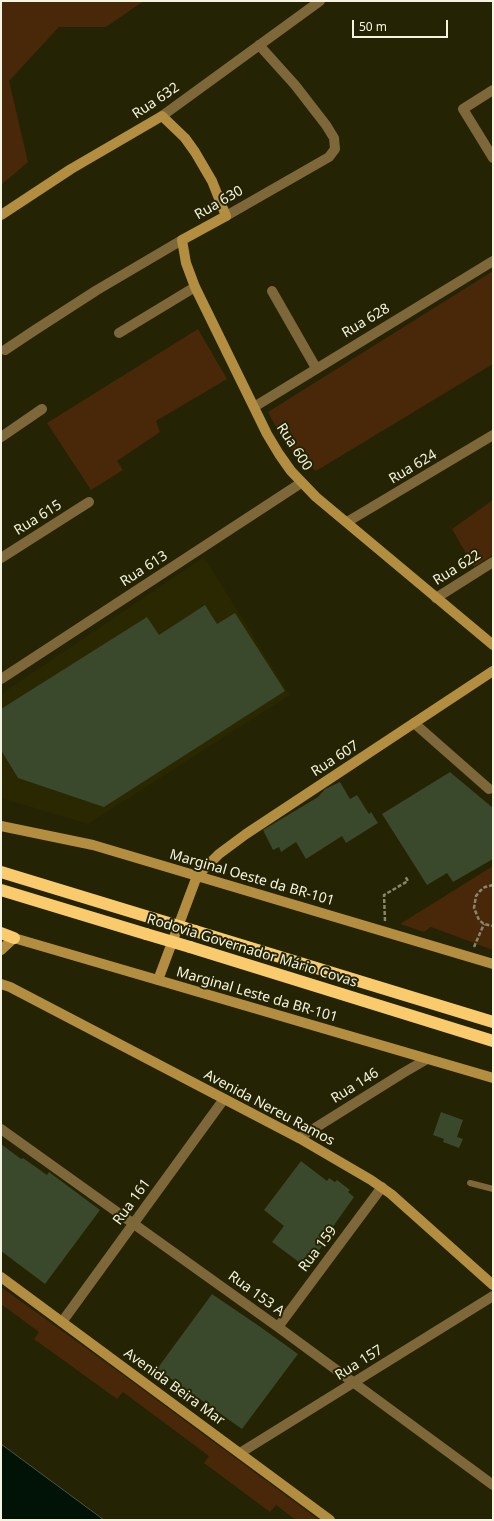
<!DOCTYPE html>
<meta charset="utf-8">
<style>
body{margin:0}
#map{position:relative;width:494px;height:1521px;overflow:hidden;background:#242303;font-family:"Noto Sans",sans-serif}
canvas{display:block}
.frame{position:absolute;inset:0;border:2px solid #f4f4e1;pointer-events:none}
.scale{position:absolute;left:352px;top:20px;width:96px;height:18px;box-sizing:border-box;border:2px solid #f4f4e1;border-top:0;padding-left:5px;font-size:12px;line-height:14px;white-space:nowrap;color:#f4f4e1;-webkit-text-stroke:3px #242303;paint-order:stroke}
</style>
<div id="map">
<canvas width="494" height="1521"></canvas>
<div class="frame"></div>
<div class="scale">50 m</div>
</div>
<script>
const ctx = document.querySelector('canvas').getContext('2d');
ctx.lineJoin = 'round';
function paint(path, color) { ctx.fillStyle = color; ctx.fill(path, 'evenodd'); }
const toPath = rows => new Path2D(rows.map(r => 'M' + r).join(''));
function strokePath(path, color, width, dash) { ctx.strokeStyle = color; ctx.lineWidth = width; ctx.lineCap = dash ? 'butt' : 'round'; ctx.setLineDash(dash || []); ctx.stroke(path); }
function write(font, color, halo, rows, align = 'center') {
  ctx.font = font + ' "Noto Sans",sans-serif'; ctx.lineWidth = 4; ctx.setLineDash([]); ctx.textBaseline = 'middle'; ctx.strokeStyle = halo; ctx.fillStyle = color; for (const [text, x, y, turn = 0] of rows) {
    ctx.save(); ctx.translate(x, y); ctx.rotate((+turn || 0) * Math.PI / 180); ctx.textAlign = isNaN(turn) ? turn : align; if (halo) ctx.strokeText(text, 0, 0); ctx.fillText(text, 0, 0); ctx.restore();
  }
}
paint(toPath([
 [204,557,290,695,88,824,1,798,1,694]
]), '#2a2800');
paint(toPath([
 [1,1,144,1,106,27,59,27,9,81,28,162,1,185],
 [493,271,493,364,316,471,295,454,277,429,268,412],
 [198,329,227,379,156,421,160,432,117,461,123,470,91,490,47,423],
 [493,500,493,555,474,567,452,529],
 [493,866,493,950,431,927,424,932,400,924],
 [1,1287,115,1369,319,1520,296,1520,276,1505,270,1512,204,1463,209,1456,123,1392,117,1399,34,1339,39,1332,1,1304]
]), '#492809');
const water = toPath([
 [1,1444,104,1520,1,1520,1,1444]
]);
paint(water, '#011206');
strokePath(water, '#4a5648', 1);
paint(toPath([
 [205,605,217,624,235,613,285,691,104,807,18,778,1,750,1,709,147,617,159,635],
 [450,772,493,808,493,859,453,882,447,873,427,885,382,814],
 [340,782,350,799,357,795,369,814,371,812,378,823,346,843,342,836,306,859,296,842,281,852,279,847,273,850,263,830,318,797,325,789],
 [441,1112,463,1120,457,1137,463,1139,459,1148,443,1142,444,1139,433,1135],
 [1,1144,21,1159,23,1158,47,1175,49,1172,100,1210,45,1284,1,1251],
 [301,1161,327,1181,329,1178,335,1182,337,1180,350,1190,348,1192,354,1197,332,1228,334,1229,307,1268,272,1242,284,1226,264,1210],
 [212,1294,259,1326,298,1354,242,1429,157,1369]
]), '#3a482c');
strokePath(toPath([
 [493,885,485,887,480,891,476,896,474,908,479,920,484,924,493,926],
 [385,921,384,895,408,881,405,876],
 [474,947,484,924]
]), '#88876e', 2.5, [4, 2]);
strokePath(toPath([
 [470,1183,493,1189]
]), '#7e6739', 6);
strokePath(toPath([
 [493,90,463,109,493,158],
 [162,116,320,1],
 [226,216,329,157,335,149,334,138,326,125,295,85,259,45],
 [272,291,316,368],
 [119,333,195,287],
 [5,350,35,330,97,290,182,240],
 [254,407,493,261],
 [1,437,42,409],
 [347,522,493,435],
 [1,558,89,502],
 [436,598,493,562],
 [1,679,301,483],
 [414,723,489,789],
 [1,1129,278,1327,493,1485],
 [299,1138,403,1073,427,1059],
 [62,1322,224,1099],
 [278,1327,382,1187],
 [240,1453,493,1296]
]), '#7e6739', 10);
strokePath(toPath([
 [1,215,71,169,162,116,185,138,195,152,212,181,226,216,182,240,186,263,195,287,267,434,279,454,291,471,316,497,493,645],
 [1,826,93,845,493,964],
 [1,950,14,938,493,1078],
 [158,980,197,876,219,854,246,834,493,671],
 [1,984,10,987,299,1138,371,1180,391,1194,493,1285],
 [1,1277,330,1520]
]), '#b38e40', 10);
strokePath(toPath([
 [1,872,152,918],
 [1,890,146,934],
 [195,931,493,1022],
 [1,933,14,938],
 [190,947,493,1041]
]), '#f9cb6c', 12);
strokePath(toPath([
 [152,918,195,931],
 [146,934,190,947]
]), '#f9cb6c', 12);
write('14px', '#f4f4e1', '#242303', [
 ["Rua 632",156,101,-34],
 ["Rua 630",219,203,-30],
 ["Rua 628",366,321,-31],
 ["Rua 600",294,447,57],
 ["Rua 624",413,467,-31],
 ["Rua 615",38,518,-32],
 ["Rua 622",457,568,-32],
 ["Rua 613",144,569,-33],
 ["Rua 607",335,759,-33],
 ["Marginal Oeste da BR-101",252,878,16],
 ["Rodovia Governador Mário Covas",252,951,17],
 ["Marginal Leste da BR-101",257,995,16],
 ["Rua 146",355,1086,-32],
 ["Avenida Nereu Ramos",269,1108,28],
 ["Rua 161",132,1202,-54],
 ["Rua 159",318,1249,-53],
 ["Rua 153 A",256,1294,36],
 ["Rua 157",359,1363,-32],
 ["Avenida Beira Mar",174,1387,36]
]);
</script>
